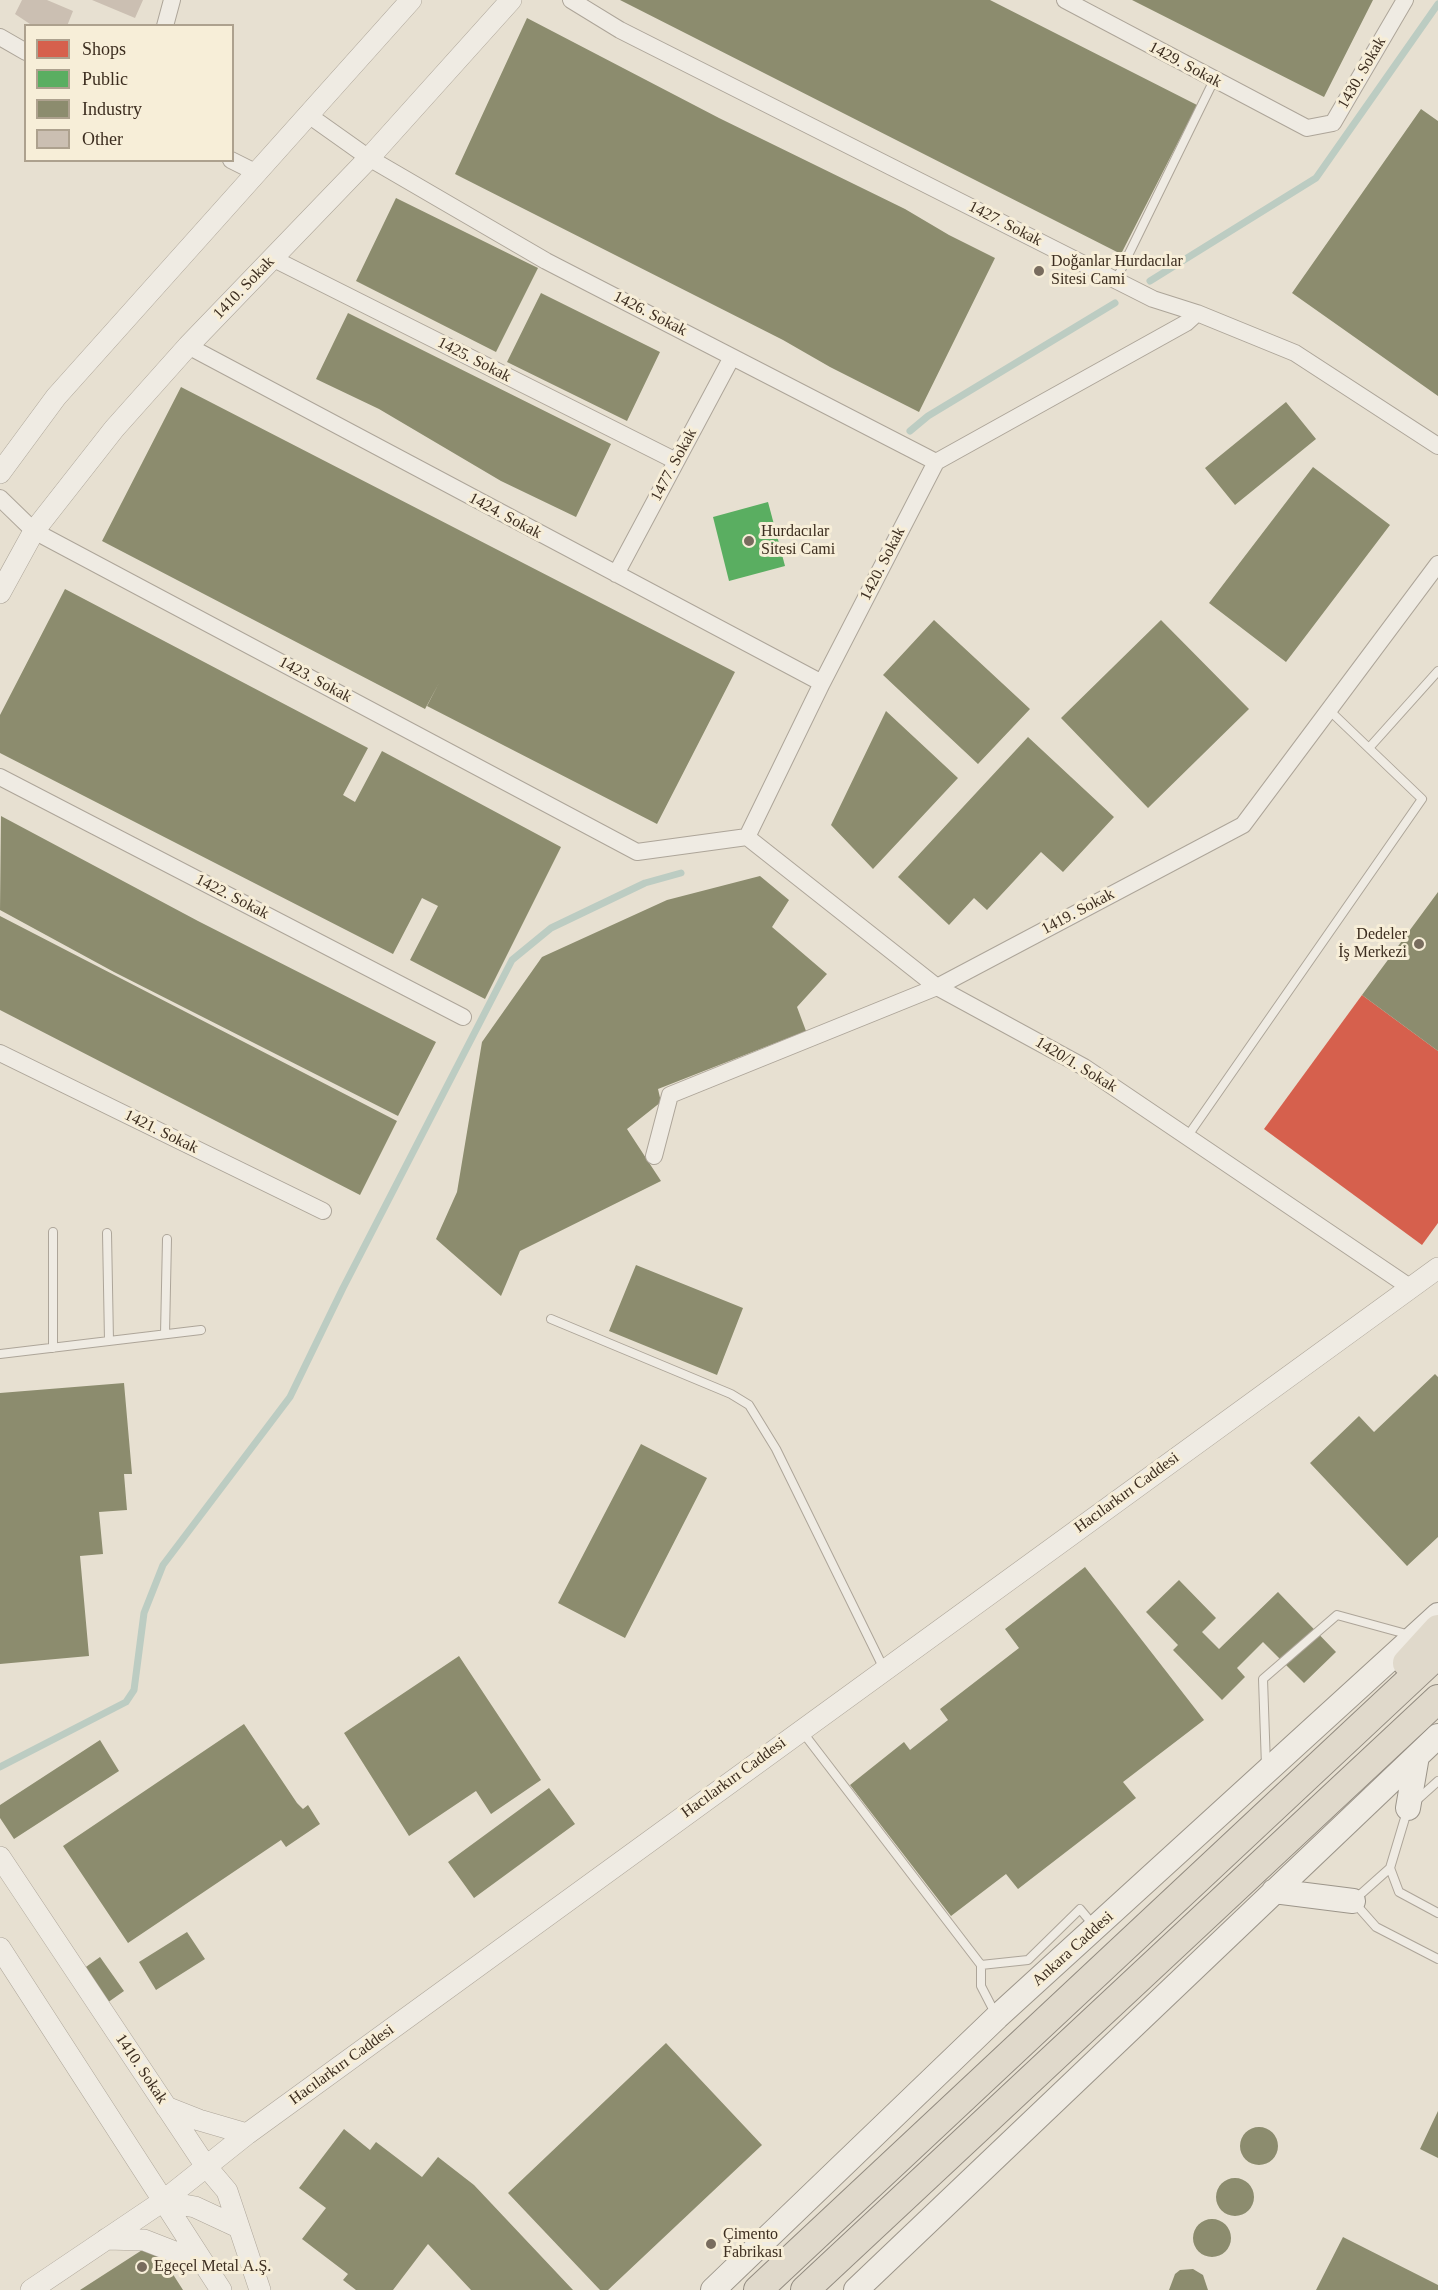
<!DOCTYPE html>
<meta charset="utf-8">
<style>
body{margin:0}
#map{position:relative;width:1438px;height:2290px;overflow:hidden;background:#e7e0d1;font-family:"Times New Roman",serif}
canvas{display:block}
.legend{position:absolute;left:24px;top:24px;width:210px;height:138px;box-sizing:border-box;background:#f7eed8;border:2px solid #ada18e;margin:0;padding:8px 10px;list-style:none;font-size:18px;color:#3d2e20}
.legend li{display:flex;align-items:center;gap:12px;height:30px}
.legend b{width:30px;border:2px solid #ada18e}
</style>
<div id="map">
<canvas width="1438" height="2290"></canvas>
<ul class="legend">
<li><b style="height:16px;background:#d6604d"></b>Shops</li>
<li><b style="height:16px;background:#5aae61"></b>Public</li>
<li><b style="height:16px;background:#8c8c6e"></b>Industry</li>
<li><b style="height:16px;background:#cbbfb2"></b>Other</li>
</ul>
</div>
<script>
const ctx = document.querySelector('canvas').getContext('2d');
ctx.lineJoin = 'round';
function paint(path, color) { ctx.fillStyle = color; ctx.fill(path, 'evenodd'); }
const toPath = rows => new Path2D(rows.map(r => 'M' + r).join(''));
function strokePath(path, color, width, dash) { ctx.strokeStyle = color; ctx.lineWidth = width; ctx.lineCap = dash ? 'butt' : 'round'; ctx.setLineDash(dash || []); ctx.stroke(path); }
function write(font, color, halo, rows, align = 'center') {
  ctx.font = font + ' "Times New Roman",serif'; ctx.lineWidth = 6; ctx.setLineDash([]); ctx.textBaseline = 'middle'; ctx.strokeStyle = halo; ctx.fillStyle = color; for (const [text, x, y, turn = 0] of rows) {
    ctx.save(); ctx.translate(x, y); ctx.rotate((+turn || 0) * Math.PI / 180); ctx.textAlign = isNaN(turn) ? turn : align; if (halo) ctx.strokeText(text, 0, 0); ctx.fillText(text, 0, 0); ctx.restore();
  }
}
paint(toPath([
 [1362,995,1438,1051,1438,1223,1422,1245,1264,1129]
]), '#d6604d');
paint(toPath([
 [768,502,785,566,729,581,713,517]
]), '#5aae61');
paint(toPath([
 [620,0,990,0,1197,105,1121,254],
 [1132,0,1373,0,1324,97],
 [527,18,719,118,905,209,949,235,995,258,919,412,830,367,783,340,455,174],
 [1421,109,1438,121,1438,396,1292,293],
 [396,198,538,268,496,352,356,281],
 [541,293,660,352,627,421,507,362],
 [348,313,611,444,576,517,501,481,379,409,316,379],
 [181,387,735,672,657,824,427,706,439,683,425,709,102,541],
 [1286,402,1316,439,1235,505,1205,468],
 [1313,467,1390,525,1286,662,1209,603],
 [65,589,368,748,343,795,355,802,382,751,561,847,485,999,410,960,438,906,422,898,393,954,0,753,0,715],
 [934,620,1030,709,978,764,883,675],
 [1161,620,1249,709,1148,808,1061,718],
 [886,711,958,778,873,869,831,825],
 [1028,737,1114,817,1063,872,1041,852,987,910,974,898,949,925,898,877],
 [1,816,198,921,436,1042,398,1116,114,972,0,910],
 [760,876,789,900,772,927,827,974,797,1007,806,1031,658,1089,661,1102,627,1129,661,1181,520,1251,501,1296,436,1239,457,1192,482,1042,542,957,667,900],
 [1438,892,1438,1051,1362,995],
 [0,916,397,1121,360,1195,0,1010],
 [636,1265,743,1308,717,1375,609,1331],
 [1435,1374,1438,1377,1438,1537,1407,1566,1310,1463,1359,1416,1374,1432],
 [124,1383,132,1474,124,1474,127,1510,99,1512,103,1554,80,1556,89,1656,0,1664,0,1393],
 [641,1444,707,1478,625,1638,558,1603],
 [1085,1567,1204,1720,1123,1782,1136,1798,1018,1889,1006,1874,951,1916,850,1785,904,1742,910,1750,948,1720,940,1709,1019,1648,1005,1629],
 [1179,1580,1216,1618,1202,1632,1219,1649,1278,1592,1336,1652,1304,1683,1263,1642,1237,1668,1245,1677,1222,1700,1173,1650,1178,1645,1146,1612],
 [459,1656,541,1780,491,1814,476,1791,409,1836,344,1733],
 [244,1724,297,1803,303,1809,308,1805,320,1824,286,1847,281,1840,128,1943,63,1846],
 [100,1740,119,1771,14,1839,0,1818,0,1805],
 [549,1788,575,1824,474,1898,448,1862],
 [187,1932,205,1959,156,1990,139,1962],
 [100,1957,124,1991,107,2003,83,1969],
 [666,2043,762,2145,608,2290,600,2290,508,2193],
 [1438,2111,1438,2158,1420,2149],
 '1240 2146a19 19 0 1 1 38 0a19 19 0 1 1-38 0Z',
 [344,2129,370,2150,376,2142,422,2177,438,2157,474,2185,573,2290,471,2290,428,2244,393,2290,356,2290,343,2280,348,2274,302,2239,326,2208,299,2188],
 '1216 2197a19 19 0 1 1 38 0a19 19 0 1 1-38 0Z',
 '1193 2238a19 19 0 1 1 38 0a19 19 0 1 1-38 0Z',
 [1343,2237,1438,2285,1438,2290,1316,2290],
 [153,2243,183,2290,80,2290],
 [1193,2269,1203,2275,1208,2290,1169,2290,1175,2274,1180,2270]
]), '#8c8c6e');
strokePath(toPath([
 [1150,281,1316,178,1438,4],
 [910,431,928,416,1115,303],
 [0,1767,126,1702,134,1690,144,1613,163,1565,290,1397,343,1288,512,960,551,928,645,883,681,873]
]), '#bcccc2', 7);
paint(toPath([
 [22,0,47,0,73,11,67,26,33,26,15,14],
 [92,0,143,0,135,18]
]), '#cbbfb2');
const service = toPath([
 [1116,280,1214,80],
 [1369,748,1438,671],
 [1187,1137,1422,799,1329,710],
 [107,1233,109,1341],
 [551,1319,731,1394,749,1405,776,1449,884,1669],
 [165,1334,167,1239],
 [53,1348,53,1232],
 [0,1354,201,1330],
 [801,1730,981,1965,981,1986,996,2015],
 [1266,1766,1263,1679,1337,1615,1410,1635],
 [1438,1781,1408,1808,1390,1868,1353,1901,1376,1927,1438,1959],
 [1390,1868,1399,1892,1438,1913],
 [981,1965,1028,1960,1080,1909,1095,1927]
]);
const minor = toPath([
 [571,0,620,30,1153,299,1197,313,1295,353,1438,446],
 [1065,0,1307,128,1333,123,1405,0],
 [165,26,172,0],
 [0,37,26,52],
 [307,114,369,158,546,261,936,462],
 [231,160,255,172],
 [272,258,676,461],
 [188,346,822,683],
 [0,498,34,531,637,852,747,837],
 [616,574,732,357],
 [0,777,463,1017],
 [747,837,937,987,1084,1067,1411,1288],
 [747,837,822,683,936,462,1186,323,1197,313],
 [0,1053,323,1211],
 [654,1156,670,1095,937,987,1243,825,1438,564]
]);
const tertiary = toPath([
 [0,473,56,397,411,0],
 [0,593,34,531,114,429,188,346,369,158,511,0],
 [0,1857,205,2165,227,2191,260,2290],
 [0,1948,221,2290],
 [166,2107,199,2120,247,2134],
 [163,2201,195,2207,238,2227],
 [106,2239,144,2240,203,2263],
 [31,2290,163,2201,247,2134,1438,1268]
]);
const secondary = toPath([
 [1408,1808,1417,1756],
 [1274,1891,1353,1901],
 [713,2290,997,2017,1438,1615],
 [856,2290,1438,1736]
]);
const trunk = toPath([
 [1407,1663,1438,1629],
 [758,2290,1438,1654],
 [805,2290,1438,1699]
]);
strokePath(service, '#ada599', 10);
strokePath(minor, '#ada599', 18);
strokePath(tertiary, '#ada599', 22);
strokePath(secondary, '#9c958a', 26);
strokePath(trunk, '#928b80', 30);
strokePath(service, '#efebe3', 8);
strokePath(minor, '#efebe3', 16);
strokePath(tertiary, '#efebe3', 21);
strokePath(secondary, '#efebe3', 24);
strokePath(trunk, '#e0d9cb', 28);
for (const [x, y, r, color] of [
 [1039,271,6,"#786c5e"],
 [749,541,6,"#786c5e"],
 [1419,944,6,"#786c5e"],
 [711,2244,6,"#786c5e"],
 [142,2267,6,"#786c5e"]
]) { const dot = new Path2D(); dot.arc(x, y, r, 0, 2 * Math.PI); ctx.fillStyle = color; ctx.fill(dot); strokePath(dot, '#f7eed8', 2); }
write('16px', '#3d2e20', '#f7eed8', [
 ["1429. Sokak",1185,65,28],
 ["1430. Sokak",1362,73,-60],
 ["1427. Sokak",1005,224,27],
 ["1410. Sokak",244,288,-46],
 ["1426. Sokak",650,314,27],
 ["1425. Sokak",474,360,27],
 ["1477. Sokak",674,465,-62],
 ["1424. Sokak",505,516,28],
 ["1420. Sokak",883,564,-63],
 ["1423. Sokak",315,680,28],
 ["1422. Sokak",232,897,27],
 ["1419. Sokak",1078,912,-28],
 ["1420/1. Sokak",1076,1065,31],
 ["1421. Sokak",161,1132,26],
 ["Hacılarkırı Caddesi",1127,1493,-36],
 ["Hacılarkırı Caddesi",734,1778,-36],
 ["Ankara Caddesi",1073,1949,-42],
 ["Hacılarkırı Caddesi",342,2065,-36],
 ["1410. Sokak",141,2069,56]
]);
write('16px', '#3d2e20', '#f7eed8', [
 ["Doğanlar Hurdacılar",1051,262],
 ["Sitesi Cami",1051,280],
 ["Hurdacılar",761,532],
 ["Sitesi Cami",761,550],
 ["Dedeler",1407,935,"right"],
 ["İş Merkezi",1407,953,"right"],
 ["Çimento",723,2235],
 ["Fabrikası",723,2253],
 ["Egeçel Metal A.Ş.",154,2267]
], 'left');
</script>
